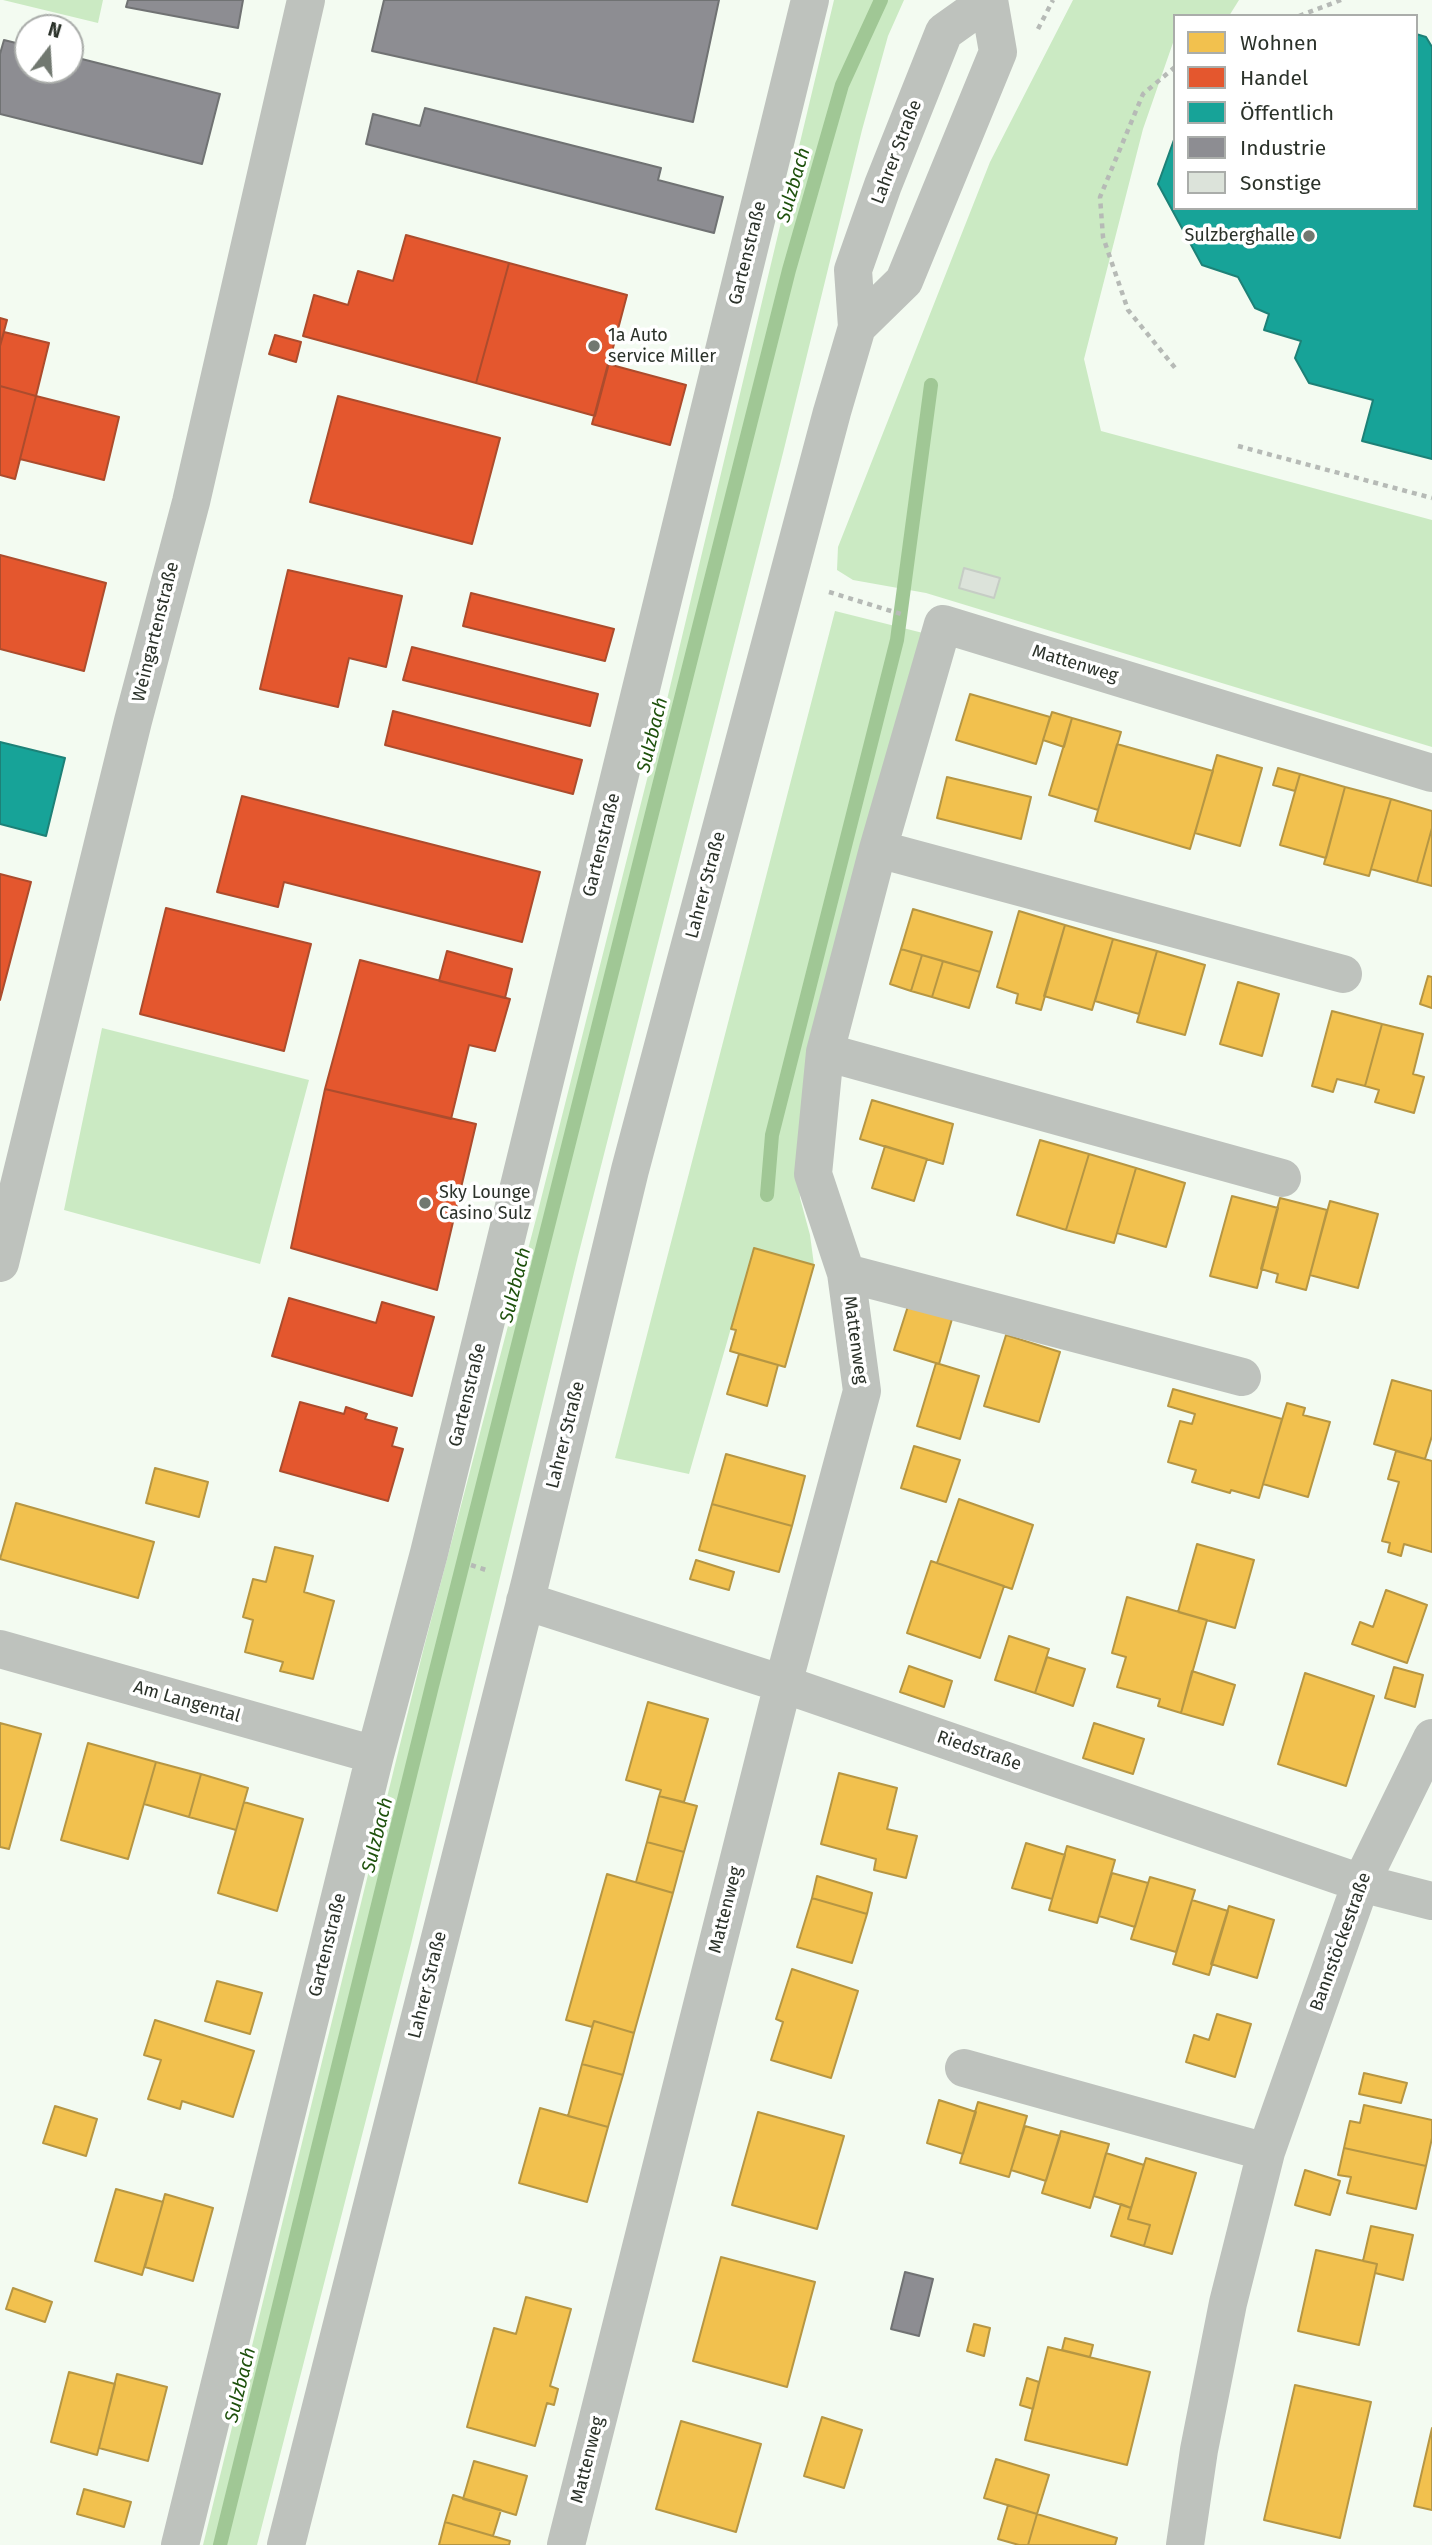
<!DOCTYPE html>
<meta charset="utf-8">
<style>
body{margin:0}
#map{position:relative;width:1432px;height:2545px;overflow:hidden;background:#f3fbf1;font-family:"Fira Sans",sans-serif}
canvas{display:block}
.legend{position:absolute;left:1173px;top:14px;width:245px;height:196px;box-sizing:border-box;background:#fff;border:2px solid #aaadaa;margin:0;padding:9px 12px;list-style:none;font-size:21px;color:#2b322a}
.legend li{display:flex;align-items:center;gap:14px;height:35px}
.legend b{width:35px;border:2px solid #aaadaa}
.north{position:absolute;left:14px;top:14px;width:70px;height:70px;box-sizing:border-box;background:#fff;border:2px solid #aaadaa;border-radius:50%;rotate:17deg;font-size:19px;font-weight:700;line-height:28px;text-align:center;color:#2b322a}
.north::after{content:'';display:block;margin:auto;width:24px;height:32px;background:#717870;clip-path:polygon(50% 0,100% 100%,50% 72%,0 100%)}
</style>
<div id="map">
<canvas width="1432" height="2545"></canvas>
<ul class="legend">
<li><b style="height:19px;background:#f2c14e"></b>Wohnen</li>
<li><b style="height:19px;background:#e4572e"></b>Handel</li>
<li><b style="height:19px;background:#17a398"></b>Öffentlich</li>
<li><b style="height:19px;background:#8d8d92"></b>Industrie</li>
<li><b style="height:19px;background:#dce3da"></b>Sonstige</li>
</ul>
<div class="north">N</div>
</div>
<script>
const ctx = document.querySelector('canvas').getContext('2d');
ctx.lineJoin = 'round';
function paint(path, color) { ctx.fillStyle = color; ctx.fill(path, 'evenodd'); }
const toPath = rows => new Path2D(rows.map(r => 'M' + r).join(''));
function strokePath(path, color, width, dash) { ctx.strokeStyle = color; ctx.lineWidth = width; ctx.lineCap = dash ? 'butt' : 'round'; ctx.setLineDash(dash || []); ctx.stroke(path); }
function write(font, color, halo, rows, align = 'center') {
  ctx.font = font + ' "Fira Sans",sans-serif'; ctx.lineWidth = 7; ctx.setLineDash([]); ctx.textBaseline = 'middle'; ctx.strokeStyle = halo; ctx.fillStyle = color; for (const [text, x, y, turn = 0] of rows) {
    ctx.save(); ctx.translate(x, y); ctx.rotate((+turn || 0) * Math.PI / 180); ctx.textAlign = isNaN(turn) ? turn : align; if (halo) ctx.strokeText(text, 0, 0); ctx.fillText(text, 0, 0); ctx.restore();
  }
}
paint(toPath([
 [3,0,103,0,98,23],
 [834,0,904,0,888,36,862,130,783,453,578,1256,411,1944,257,2545,203,2545,424,1647,537,1215,665,708],
 [1073,0,1239,0,1229,16,1175,16,1175,37,1143,129,1084,359,1101,431,1432,520,1432,747,926,593,853,580,837,570,838,547,990,162],
 [835,611,923,633,797,1149,800,1198,810,1235,814,1265,754,1248,689,1474,615,1458],
 [102,1028,309,1080,260,1264,64,1210]
]), '#cbeac3');
const homes = toPath([
 [970,694,1050,717,1036,764,956,740,970,694],
 [1052,712,1072,718,1064,747,1043,740,1052,712],
 [1072,718,1121,732,1098,810,1049,795,1072,718],
 [1117,744,1213,771,1190,849,1095,821,1117,744],
 [1217,755,1262,768,1240,846,1195,833,1217,755],
 [1278,768,1300,774,1295,791,1273,785,1278,768],
 [1300,774,1345,787,1326,858,1280,845,1300,774],
 [947,777,1031,797,1021,839,937,818,947,777],
 [1345,787,1391,799,1369,876,1324,864,1345,787],
 [1391,799,1432,811,1432,828,1417,882,1371,869,1391,799],
 [1432,828,1432,886,1417,882,1432,828],
 [913,909,992,932,980,972,901,949,913,909],
 [1019,911,1065,925,1041,1010,1016,1003,1018,994,997,987,1019,911],
 [1065,925,1113,939,1092,1010,1044,996,1065,925],
 [1113,939,1157,951,1139,1014,1095,1001,1113,939],
 [901,949,922,955,911,991,890,984,901,949],
 [1157,951,1205,965,1185,1035,1137,1022,1157,951],
 [922,955,943,961,932,997,911,991,922,955],
 [943,961,980,972,969,1008,932,997,943,961],
 [1428,976,1432,977,1432,1008,1420,1004,1428,976],
 [1238,982,1279,994,1262,1056,1220,1044,1238,982],
 [1332,1011,1382,1024,1365,1086,1337,1079,1333,1092,1312,1086,1332,1011],
 [1382,1024,1423,1034,1413,1074,1424,1077,1414,1113,1375,1102,1379,1090,1365,1086,1382,1024],
 [872,1100,953,1124,943,1164,860,1139,872,1100],
 [1040,1140,1089,1154,1066,1230,1017,1215,1040,1140],
 [885,1146,927,1159,914,1201,872,1188,885,1146],
 [1089,1154,1136,1168,1114,1243,1066,1230,1089,1154],
 [1136,1168,1185,1183,1166,1247,1117,1233,1136,1168],
 [1232,1196,1278,1208,1257,1288,1210,1276,1232,1196],
 [1280,1198,1327,1210,1306,1290,1276,1282,1278,1274,1261,1269,1280,1198],
 [1330,1201,1378,1214,1358,1288,1310,1275,1330,1201],
 [754,1248,814,1265,785,1367,730,1351,736,1330,731,1329,754,1248],
 [908,1306,952,1319,939,1364,894,1350,908,1306],
 [1006,1335,1060,1352,1039,1422,984,1406,1006,1335],
 [739,1354,778,1365,767,1406,727,1394,739,1354],
 [936,1363,979,1376,960,1439,917,1426,936,1363],
 [1392,1380,1432,1391,1432,1436,1425,1459,1374,1444,1392,1380],
 [1173,1389,1282,1419,1259,1498,1231,1490,1230,1493,1192,1482,1196,1470,1168,1462,1180,1421,1192,1424,1195,1414,1168,1406,1173,1389],
 [1287,1403,1305,1408,1303,1415,1330,1422,1308,1497,1263,1484,1287,1403],
 [914,1446,960,1460,946,1502,901,1488,914,1446],
 [1396,1451,1432,1461,1432,1552,1404,1544,1401,1556,1388,1552,1390,1543,1382,1541,1399,1482,1388,1479,1396,1451],
 [726,1454,805,1476,792,1526,712,1504,726,1454],
 [155,1468,208,1482,199,1517,146,1503,155,1468],
 [959,1499,1033,1525,1012,1589,937,1563,959,1499],
 [16,1503,154,1542,138,1598,0,1559,16,1503],
 [712,1504,792,1526,779,1572,699,1550,712,1504],
 [1197,1544,1254,1560,1235,1628,1178,1612,1197,1544],
 [275,1547,313,1556,304,1592,334,1601,313,1679,280,1671,283,1662,245,1652,253,1620,243,1617,253,1579,266,1582,275,1547],
 [696,1560,734,1572,729,1590,690,1579,696,1560],
 [931,1561,1004,1586,980,1658,907,1633,931,1561],
 [1386,1590,1427,1605,1407,1663,1352,1644,1360,1622,1373,1627,1386,1590],
 [1127,1597,1207,1620,1181,1713,1158,1706,1160,1699,1117,1687,1126,1657,1112,1653,1127,1597],
 [1009,1636,1049,1649,1035,1693,995,1680,1009,1636],
 [1047,1657,1085,1669,1073,1706,1035,1693,1047,1657],
 [909,1666,952,1681,944,1707,900,1692,909,1666],
 [1394,1667,1423,1675,1415,1707,1385,1698,1394,1667],
 [1192,1671,1235,1685,1223,1725,1181,1713,1192,1671],
 [1305,1673,1374,1696,1346,1786,1278,1764,1305,1673],
 [648,1702,708,1719,684,1802,659,1796,661,1790,626,1780,648,1702],
 [0,1723,41,1734,9,1849,0,1847,0,1723],
 [1094,1723,1144,1739,1133,1774,1083,1758,1094,1723],
 [88,1743,156,1762,128,1859,61,1840,88,1743],
 [156,1762,201,1774,189,1817,144,1804,156,1762],
 [839,1773,897,1788,887,1829,917,1836,906,1878,874,1870,876,1859,821,1844,839,1773],
 [201,1774,248,1788,236,1830,189,1817,201,1774],
 [659,1796,697,1806,684,1852,647,1842,659,1796],
 [244,1802,303,1819,277,1911,218,1893,244,1802],
 [647,1842,684,1852,673,1893,636,1882,647,1842],
 [1026,1843,1065,1855,1052,1899,1012,1888,1026,1843],
 [1067,1846,1115,1860,1097,1923,1049,1910,1067,1846],
 [1112,1873,1148,1883,1135,1927,1099,1916,1112,1873],
 [607,1874,673,1893,634,2033,594,2021,592,2027,566,2020,607,1874],
 [817,1876,872,1893,867,1914,812,1898,817,1876],
 [1150,1877,1195,1890,1176,1952,1131,1939,1150,1877],
 [812,1898,867,1914,852,1963,797,1947,812,1898],
 [1192,1900,1228,1911,1209,1975,1173,1964,1192,1900],
 [1229,1906,1274,1920,1257,1978,1211,1964,1229,1906],
 [792,1969,858,1991,831,2078,771,2060,783,2022,776,2019,792,1969],
 [217,1981,262,1993,250,2034,205,2021,217,1981],
 [1217,2014,1251,2024,1235,2077,1186,2062,1194,2035,1209,2040,1217,2014],
 [155,2020,254,2051,233,2117,182,2101,180,2109,148,2099,161,2060,144,2055,155,2020],
 [594,2021,634,2033,623,2075,582,2064,594,2021],
 [582,2064,623,2075,608,2127,568,2116,582,2064],
 [1364,2073,1407,2083,1401,2103,1359,2094,1364,2073],
 [939,2100,976,2112,963,2154,927,2143,939,2100],
 [978,2102,1027,2116,1009,2177,960,2163,978,2102],
 [1364,2105,1432,2120,1432,2138,1426,2166,1344,2148,1350,2121,1360,2123,1364,2105],
 [55,2106,97,2119,86,2156,43,2143,55,2106],
 [540,2108,608,2127,587,2202,519,2183,540,2108],
 [758,2112,844,2136,817,2229,732,2205,758,2112],
 [1025,2126,1060,2136,1046,2181,1011,2170,1025,2126],
 [1061,2131,1109,2144,1090,2208,1042,2193,1061,2131],
 [1344,2148,1426,2166,1416,2209,1347,2193,1351,2177,1338,2175,1344,2148],
 [1106,2153,1144,2165,1131,2208,1094,2196,1106,2153],
 [1146,2158,1196,2173,1172,2254,1144,2246,1150,2225,1128,2219,1146,2158],
 [1305,2170,1340,2181,1330,2215,1295,2205,1305,2170],
 [116,2189,163,2202,142,2275,95,2261,116,2189],
 [165,2194,213,2208,193,2281,145,2267,165,2194],
 [1121,2204,1131,2208,1128,2219,1150,2225,1144,2246,1111,2236,1121,2204],
 [1371,2226,1413,2235,1403,2280,1375,2273,1377,2264,1363,2261,1371,2226],
 [1316,2250,1377,2264,1359,2345,1298,2331,1316,2250],
 [721,2257,815,2282,787,2387,693,2361,721,2257],
 [13,2288,52,2302,45,2322,6,2309,13,2288],
 [526,2297,571,2309,550,2386,558,2389,554,2405,547,2403,535,2446,467,2427,494,2328,516,2334,526,2297],
 [974,2324,990,2328,984,2356,967,2351,974,2324],
 [1065,2338,1093,2345,1090,2357,1062,2350,1065,2338],
 [1048,2347,1150,2372,1127,2465,1025,2440,1048,2347],
 [69,2372,115,2384,97,2455,51,2442,69,2372],
 [117,2374,167,2387,148,2461,99,2448,117,2374],
 [1027,2378,1039,2382,1033,2409,1020,2405,1027,2378],
 [1295,2385,1371,2402,1340,2538,1264,2520,1295,2385],
 [822,2417,862,2430,844,2488,804,2476,822,2417],
 [681,2421,761,2444,736,2532,656,2509,681,2421],
 [1432,2428,1432,2510,1414,2506,1432,2428],
 [996,2459,1049,2475,1037,2514,984,2498,996,2459],
 [474,2461,527,2476,516,2515,463,2499,474,2461],
 [84,2489,131,2502,124,2527,77,2514,84,2489],
 [453,2495,501,2510,493,2536,445,2522,453,2495],
 [1008,2505,1037,2514,1028,2545,1019,2545,998,2539,1008,2505],
 [1037,2514,1117,2538,1115,2545,1028,2545,1037,2514],
 [445,2522,510,2541,509,2545,439,2545,445,2522]
]);
paint(homes, '#f2c14e');
strokePath(homes, '#b69643', 2);
const shops = toPath([
 [406,235,509,263,476,383,303,336,314,295,348,305,358,271,393,281,406,235],
 [509,263,627,295,595,416,476,383,509,263],
 [0,318,7,320,0,346,0,318],
 [4,332,49,343,36,396,0,386,0,346,4,332],
 [275,335,301,342,296,362,269,354,275,335],
 [608,364,686,385,670,445,592,424,608,364],
 [0,386,36,396,15,479,0,475,0,386],
 [36,396,119,417,104,480,20,459,36,396],
 [338,396,500,438,472,544,310,502,338,396],
 [0,555,106,583,84,671,0,649,0,555],
 [288,570,402,596,386,667,349,658,338,707,260,689,288,570],
 [471,593,614,629,605,661,463,626,471,593],
 [412,647,598,694,590,726,403,680,412,647],
 [393,711,582,760,573,794,385,745,393,711],
 [242,796,540,872,522,942,284,882,278,907,217,892,242,796],
 [0,874,31,882,0,1000,0,874],
 [166,908,311,944,284,1051,140,1014,166,908],
 [447,951,512,969,505,998,439,981,447,951],
 [360,960,510,999,495,1051,469,1045,451,1119,325,1089,360,960],
 [325,1089,476,1124,437,1290,291,1248,325,1089],
 [289,1298,376,1323,382,1302,434,1317,412,1396,272,1356,289,1298],
 [300,1402,344,1414,346,1407,367,1414,365,1419,397,1428,392,1446,403,1449,388,1501,280,1471,300,1402]
]);
paint(shops, '#e4572e');
strokePath(shops, '#ac4c2d', 2);
const public = toPath([
 [1416,34,1426,37,1432,47,1432,459,1362,441,1373,400,1309,383,1295,358,1301,341,1264,330,1269,314,1255,308,1238,277,1202,265,1158,184,1175,137,1175,208,1416,208,1416,34],
 [0,742,65,758,46,836,0,824,0,742]
]);
paint(public, '#17a398');
strokePath(public, '#1d8177', 2);
const industry = toPath([
 [128,0,243,0,238,28,126,7,128,0],
 [384,0,719,0,693,122,372,51,384,0],
 [4,40,28,46,28,70,70,70,70,56,220,94,202,164,0,114,0,54,4,40],
 [425,108,661,168,658,180,723,197,714,233,366,144,373,114,420,126,425,108],
 [905,2272,933,2279,919,2336,891,2329,905,2272]
]);
paint(industry, '#8d8d92');
strokePath(industry, '#707273', 2);
strokePath(toPath([
 [767,1195,772,1135,897,640,931,385],
 [220,2545,432,1686,789,270,842,85,881,0]
]), '#a0c795', 14);
const building = toPath([
 [964,568,1000,578,994,598,959,588,964,568]
]);
paint(building, '#dce3da');
strokePath(building, '#c6cdc5', 2);
strokePath(toPath([
 [1299,16,1341,0],
 [1038,29,1053,0],
 [1175,67,1143,94,1100,197,1103,237,1128,310,1176,369],
 [1238,446,1432,498],
 [829,592,901,614],
 [471,1565,489,1571]
]), '#b6bab6', 4.5, [5, 5]);
strokePath(toPath([
 [878,849,1343,974],
 [825,1052,1282,1178],
 [0,1263,133,721,191,502,306,0],
 [846,1273,1242,1377],
 [525,1601,783,1684,1361,1883,1432,1901],
 [0,1649,375,1755],
 [964,2068,1266,2152],
 [180,2545,375,1755,429,1553,810,0],
 [286,2545,530,1583,630,1170,832,412,857,327,853,270,883,185,944,32,989,0,998,52,904,281,857,327],
 [566,2545,783,1684,862,1391,846,1273,813,1174,825,1052,878,849,943,624,1432,773],
 [1185,2545,1199,2450,1228,2303,1266,2152,1361,1883,1432,1738]
]), '#bec2bd', 38);
for (const [x, y, r, color] of [
 [1309,236,7,"#717870"],
 [594,346,7,"#717870"],
 [425,1203,7,"#717870"]
]) { const dot = new Path2D(); dot.arc(x, y, r, 0, 2 * Math.PI); ctx.fillStyle = color; ctx.fill(dot); strokePath(dot, '#fff', 2.5); }
write('18px', '#2b322a', '#fff', [
 ["Lahrer Straße",897,152,-69],
 ["Gartenstraße",748,253,-76],
 ["Weingartenstraße",156,632,-76],
 ["Mattenweg",1075,664,17],
 ["Gartenstraße",602,845,-76],
 ["Lahrer Straße",706,885,-75],
 ["Mattenweg",855,1340,82],
 ["Gartenstraße",468,1395,-76],
 ["Lahrer Straße",566,1435,-76],
 ["Am Langental",187,1702,16],
 ["Riedstraße",979,1751,19],
 ["Mattenweg",726,1910,-76],
 ["Bannstöckestraße",1341,1942,-70],
 ["Gartenstraße",328,1945,-76],
 ["Lahrer Straße",428,1985,-76],
 ["Mattenweg",588,2460,-76]
]);
write('18px', '#2b322a', '#fff', [
 ["Sulzberghalle",1295,236,"right"],
 ["1a Auto",608,336],
 ["service Miller",608,357],
 ["Sky Lounge",439,1193],
 ["Casino Sulz",439,1214]
], 'left');
write('italic 19px', '#1e510c', '#fff', [
 ["Sulzbach",794,185,-74],
 ["Sulzbach",653,735,-76],
 ["Sulzbach",516,1285,-76],
 ["Sulzbach",378,1835,-76],
 ["Sulzbach",241,2385,-76]
]);
</script>
